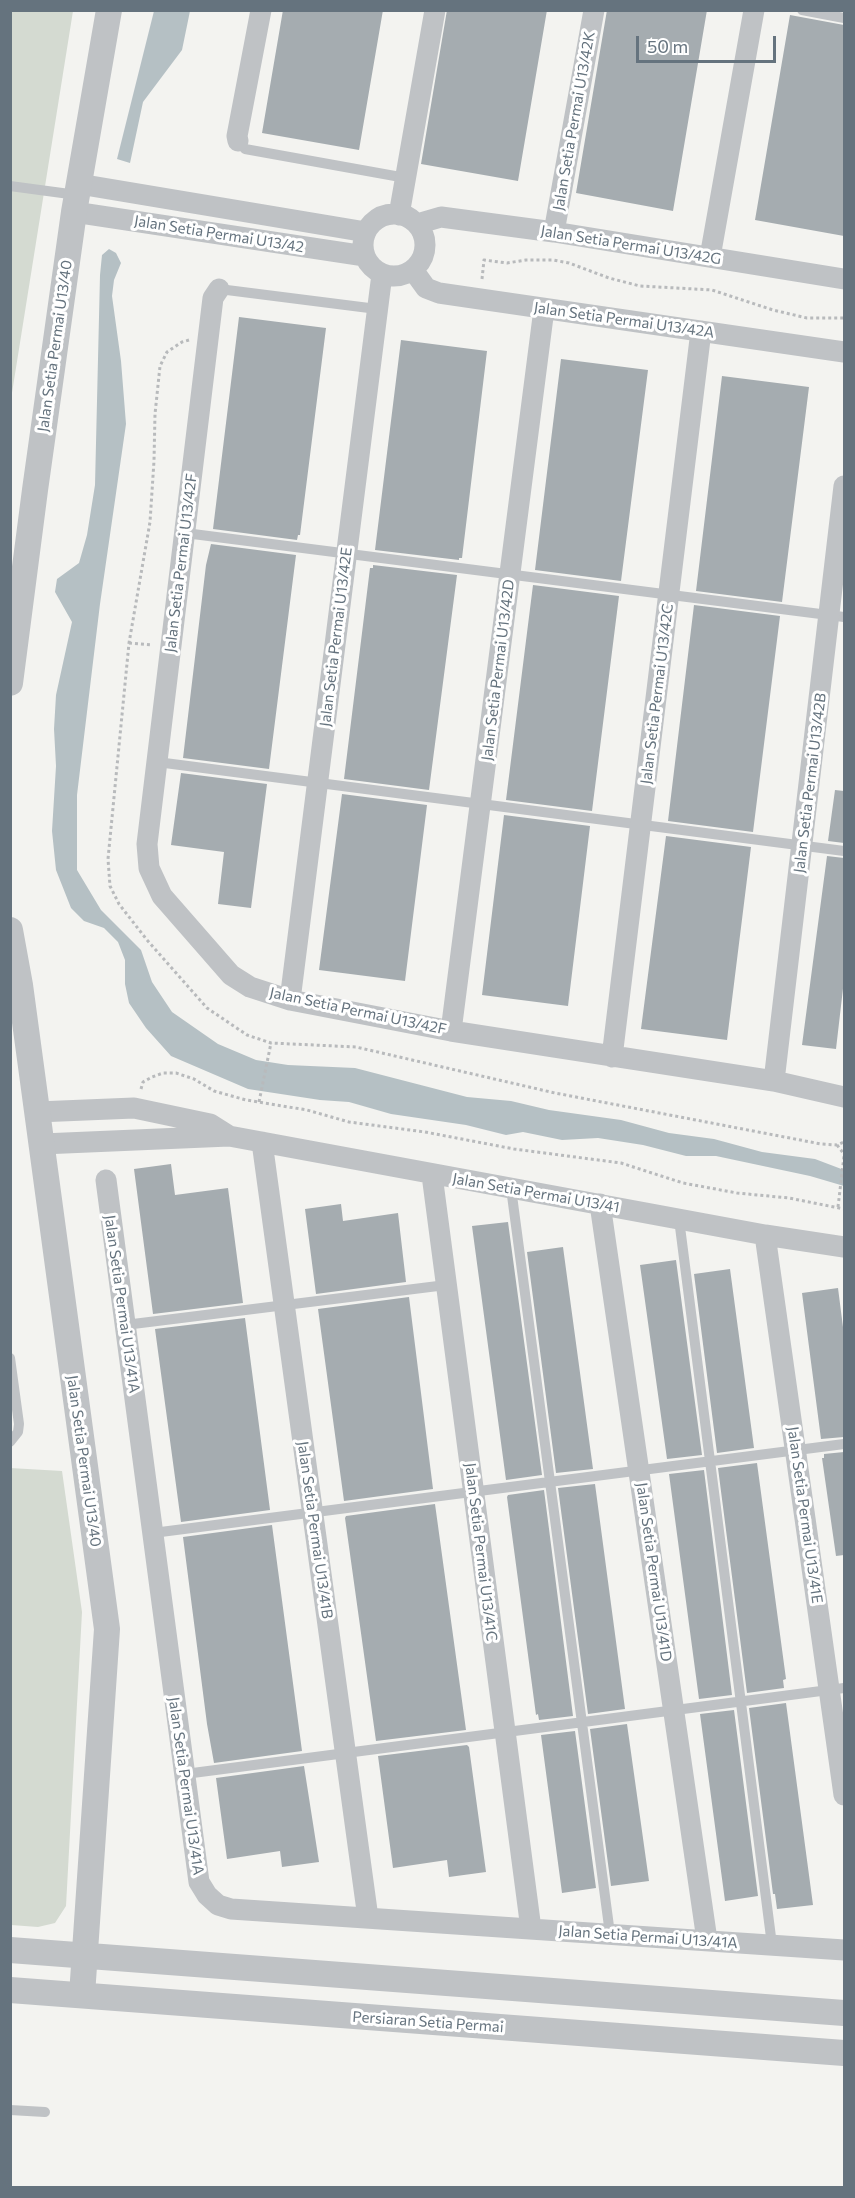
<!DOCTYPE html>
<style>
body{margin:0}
#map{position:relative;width:855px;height:2198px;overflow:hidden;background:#f3f3f0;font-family:Commissioner,sans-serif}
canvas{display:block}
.frame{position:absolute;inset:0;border:12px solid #65737e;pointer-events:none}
.scale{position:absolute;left:636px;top:36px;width:140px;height:27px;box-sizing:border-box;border:3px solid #65737e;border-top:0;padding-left:8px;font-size:18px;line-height:21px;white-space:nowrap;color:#65737e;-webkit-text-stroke:4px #fff;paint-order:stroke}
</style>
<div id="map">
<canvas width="855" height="2198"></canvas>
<div class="frame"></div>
<div class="scale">50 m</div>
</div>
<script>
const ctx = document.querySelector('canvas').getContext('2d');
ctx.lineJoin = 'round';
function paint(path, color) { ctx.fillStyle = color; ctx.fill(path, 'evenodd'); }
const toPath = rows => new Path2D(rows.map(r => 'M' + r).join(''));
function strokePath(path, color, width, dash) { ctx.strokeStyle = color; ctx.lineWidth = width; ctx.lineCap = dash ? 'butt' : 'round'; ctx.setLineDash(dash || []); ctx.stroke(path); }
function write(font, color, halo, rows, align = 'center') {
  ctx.font = font + ' Commissioner,sans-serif'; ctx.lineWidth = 6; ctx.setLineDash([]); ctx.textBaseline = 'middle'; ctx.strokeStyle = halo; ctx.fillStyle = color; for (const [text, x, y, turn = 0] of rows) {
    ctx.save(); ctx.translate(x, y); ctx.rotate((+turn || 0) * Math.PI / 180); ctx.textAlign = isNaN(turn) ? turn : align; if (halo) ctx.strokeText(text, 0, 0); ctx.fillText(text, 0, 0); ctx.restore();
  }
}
paint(toPath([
 [11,11,73,11,11,399],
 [10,1468,62,1471,82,1612,66,1906,55,1923,38,1927,11,1925]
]), '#d4dad1');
paint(toPath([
 [154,11,190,11,182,50,143,102,130,163,117,159],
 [109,249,116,253,121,263,114,280,112,296,121,361,126,424,100,604,77,795,77,870,101,910,141,950,152,982,172,1012,218,1044,256,1060,288,1065,355,1068,467,1097,511,1101,549,1110,621,1120,669,1133,714,1139,762,1152,815,1159,844,1170,844,1186,810,1176,716,1156,686,1156,643,1145,598,1138,562,1140,523,1132,506,1135,466,1125,391,1114,349,1102,320,1100,248,1089,171,1056,146,1028,129,1003,125,984,125,960,118,942,104,928,84,921,71,908,56,870,52,831,56,766,54,729,56,695,72,622,55,592,57,579,79,563,87,535,95,485,100,275,102,255]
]), '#b5c0c4');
paint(toPath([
 [283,10,383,10,359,150,262,133],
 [447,10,547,10,518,181,421,164],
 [607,10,707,10,673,211,576,193],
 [790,15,844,25,844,236,755,220],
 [239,317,326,328,300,535,298,535,297,540,213,529],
 [401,340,487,351,462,558,459,558,459,560,375,550],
 [561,359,648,370,621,581,535,570],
 [722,376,809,387,782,602,696,591],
 [211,544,296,555,269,769,183,758,206,565],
 [373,565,457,575,429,790,344,779,370,568,373,568],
 [533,585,619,596,592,811,506,800],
 [694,605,780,616,753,832,668,821],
 [181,773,267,784,251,908,218,904,224,852,171,845],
 [835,790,844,791,844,843,828,841],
 [342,794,427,805,405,981,319,970],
 [504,815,590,826,568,1006,482,995],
 [666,836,751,847,727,1040,641,1029],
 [827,856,844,858,844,980,836,1049,802,1045],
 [171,1164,175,1195,228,1188,243,1303,153,1314,134,1169],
 [341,1204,343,1221,398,1213,406,1282,316,1294,305,1209],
 [508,1222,542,1475,506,1480,472,1226],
 [563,1247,593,1469,556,1473,527,1252],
 [676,1260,702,1455,667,1459,640,1265],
 [730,1269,754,1448,717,1453,694,1274],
 [838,1288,844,1335,844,1437,821,1439,802,1293],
 [409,1297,433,1489,344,1501,318,1309],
 [245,1318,270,1510,181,1522,155,1329],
 [844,1452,844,1555,836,1556,822,1458,824,1458,824,1454],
 [757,1463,786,1679,783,1680,784,1688,747,1693,718,1468],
 [704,1470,732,1695,699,1699,669,1474],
 [595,1484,625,1709,588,1714,558,1488],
 [544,1490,573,1716,539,1720,538,1714,536,1715,507,1497,508,1495],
 [435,1504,466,1730,376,1741,345,1518,346,1516],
 [272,1525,302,1751,214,1763,207,1724,183,1537],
 [786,1703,813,1905,777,1909,775,1894,773,1894,749,1708],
 [734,1710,758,1896,725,1901,700,1714],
 [627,1724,649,1881,611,1886,590,1729],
 [575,1731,596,1888,562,1893,541,1735],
 [467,1745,469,1747,486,1872,449,1877,447,1860,393,1868,378,1756],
 [304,1766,319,1862,282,1867,280,1851,227,1859,216,1778]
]), '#a5acb0');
strokePath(toPath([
 [482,279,484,260,507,263,526,260,553,260,569,263,609,278,640,286,712,290,773,310,807,318,844,318],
 [189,340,182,342,167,352,160,366,155,414,154,461,150,522,129,643,108,859,110,886,119,904,147,940,207,1008,247,1035,271,1043,356,1047,555,1093,821,1144,837,1145,844,1142],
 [129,643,152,645],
 [141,1089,143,1082,152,1077,163,1073,176,1073,194,1079,214,1091,246,1100,307,1110,349,1122,425,1132,514,1149,621,1163,683,1183,737,1193,789,1198,844,1209],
 [259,1102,271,1043],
 [837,1145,844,1154],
 [838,1207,844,1156]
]), '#b8babc', 3, [3, 3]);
strokePath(toPath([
 [802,10,844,18],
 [238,141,245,149,406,178],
 [10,186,77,195],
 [219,289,377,309],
 [185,533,844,617],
 [157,762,844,851],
 [511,1188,610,1934],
 [679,1219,772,1945],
 [125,1325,446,1285],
 [10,1358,19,1424,18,1432,10,1442],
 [153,1533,844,1444],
 [185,1774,844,1688],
 [10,2110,45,2112]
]), '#bfc2c5', 10);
strokePath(toPath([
 [238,141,237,136,261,10],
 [79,184,366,232],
 [74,212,365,256],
 '363 245a31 31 0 1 1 62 0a31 31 0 1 1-62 0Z',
 [399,215,435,10],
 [417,224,441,217,554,232,844,279],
 [554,232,594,10],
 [710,257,754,10],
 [413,270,426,288,439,293,844,352],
 [219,289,213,298,147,844,149,868,162,896,231,975,250,987,290,1000,451,1031,774,1081,844,1097],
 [290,1000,382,274],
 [451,1031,544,309],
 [612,1057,701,331],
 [774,1081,844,486],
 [37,1112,134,1108,210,1124,229,1136],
 [262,1142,368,1918],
 [42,1144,229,1136,765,1235,844,1247],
 [432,1175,531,1929],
 [106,1180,199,1882,207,1895,218,1905,231,1909,844,1950],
 [600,1204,707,1940],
 [765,1235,844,1795]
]), '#bfc2c5', 21);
strokePath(toPath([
 [10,683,35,490,74,212,109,10],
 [10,930,20,985,107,1629,82,1995],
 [10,1950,844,2013],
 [10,1990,844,2053]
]), '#bfc2c5', 26);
write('15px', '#65737e', '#fff', [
 ["Jalan Setia Permai U13/42K",574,121,-80],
 ["Jalan Setia Permai U13/42",219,234,9],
 ["Jalan Setia Permai U13/42G",631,245,9],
 ["Jalan Setia Permai U13/42A",624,320,8],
 ["Jalan Setia Permai U13/40",55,346,-82],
 ["Jalan Setia Permai U13/42F",181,563,-83],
 ["Jalan Setia Permai U13/42E",336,637,-83],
 ["Jalan Setia Permai U13/42D",498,670,-83],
 ["Jalan Setia Permai U13/42C",657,694,-83],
 ["Jalan Setia Permai U13/42B",810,783,-83],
 ["Jalan Setia Permai U13/42F",358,1011,12],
 ["Jalan Setia Permai U13/41",536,1193,10],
 ["Jalan Setia Permai U13/41A",122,1304,82],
 ["Jalan Setia Permai U13/40",84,1461,82],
 ["Jalan Setia Permai U13/41E",805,1515,82],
 ["Jalan Setia Permai U13/41B",315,1530,82],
 ["Jalan Setia Permai U13/41C",481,1552,83],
 ["Jalan Setia Permai U13/41D",654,1572,82],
 ["Jalan Setia Permai U13/41A",186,1786,82],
 ["Jalan Setia Permai U13/41A",648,1937,4],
 ["Persiaran Setia Permai",428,2022,4]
]);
</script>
